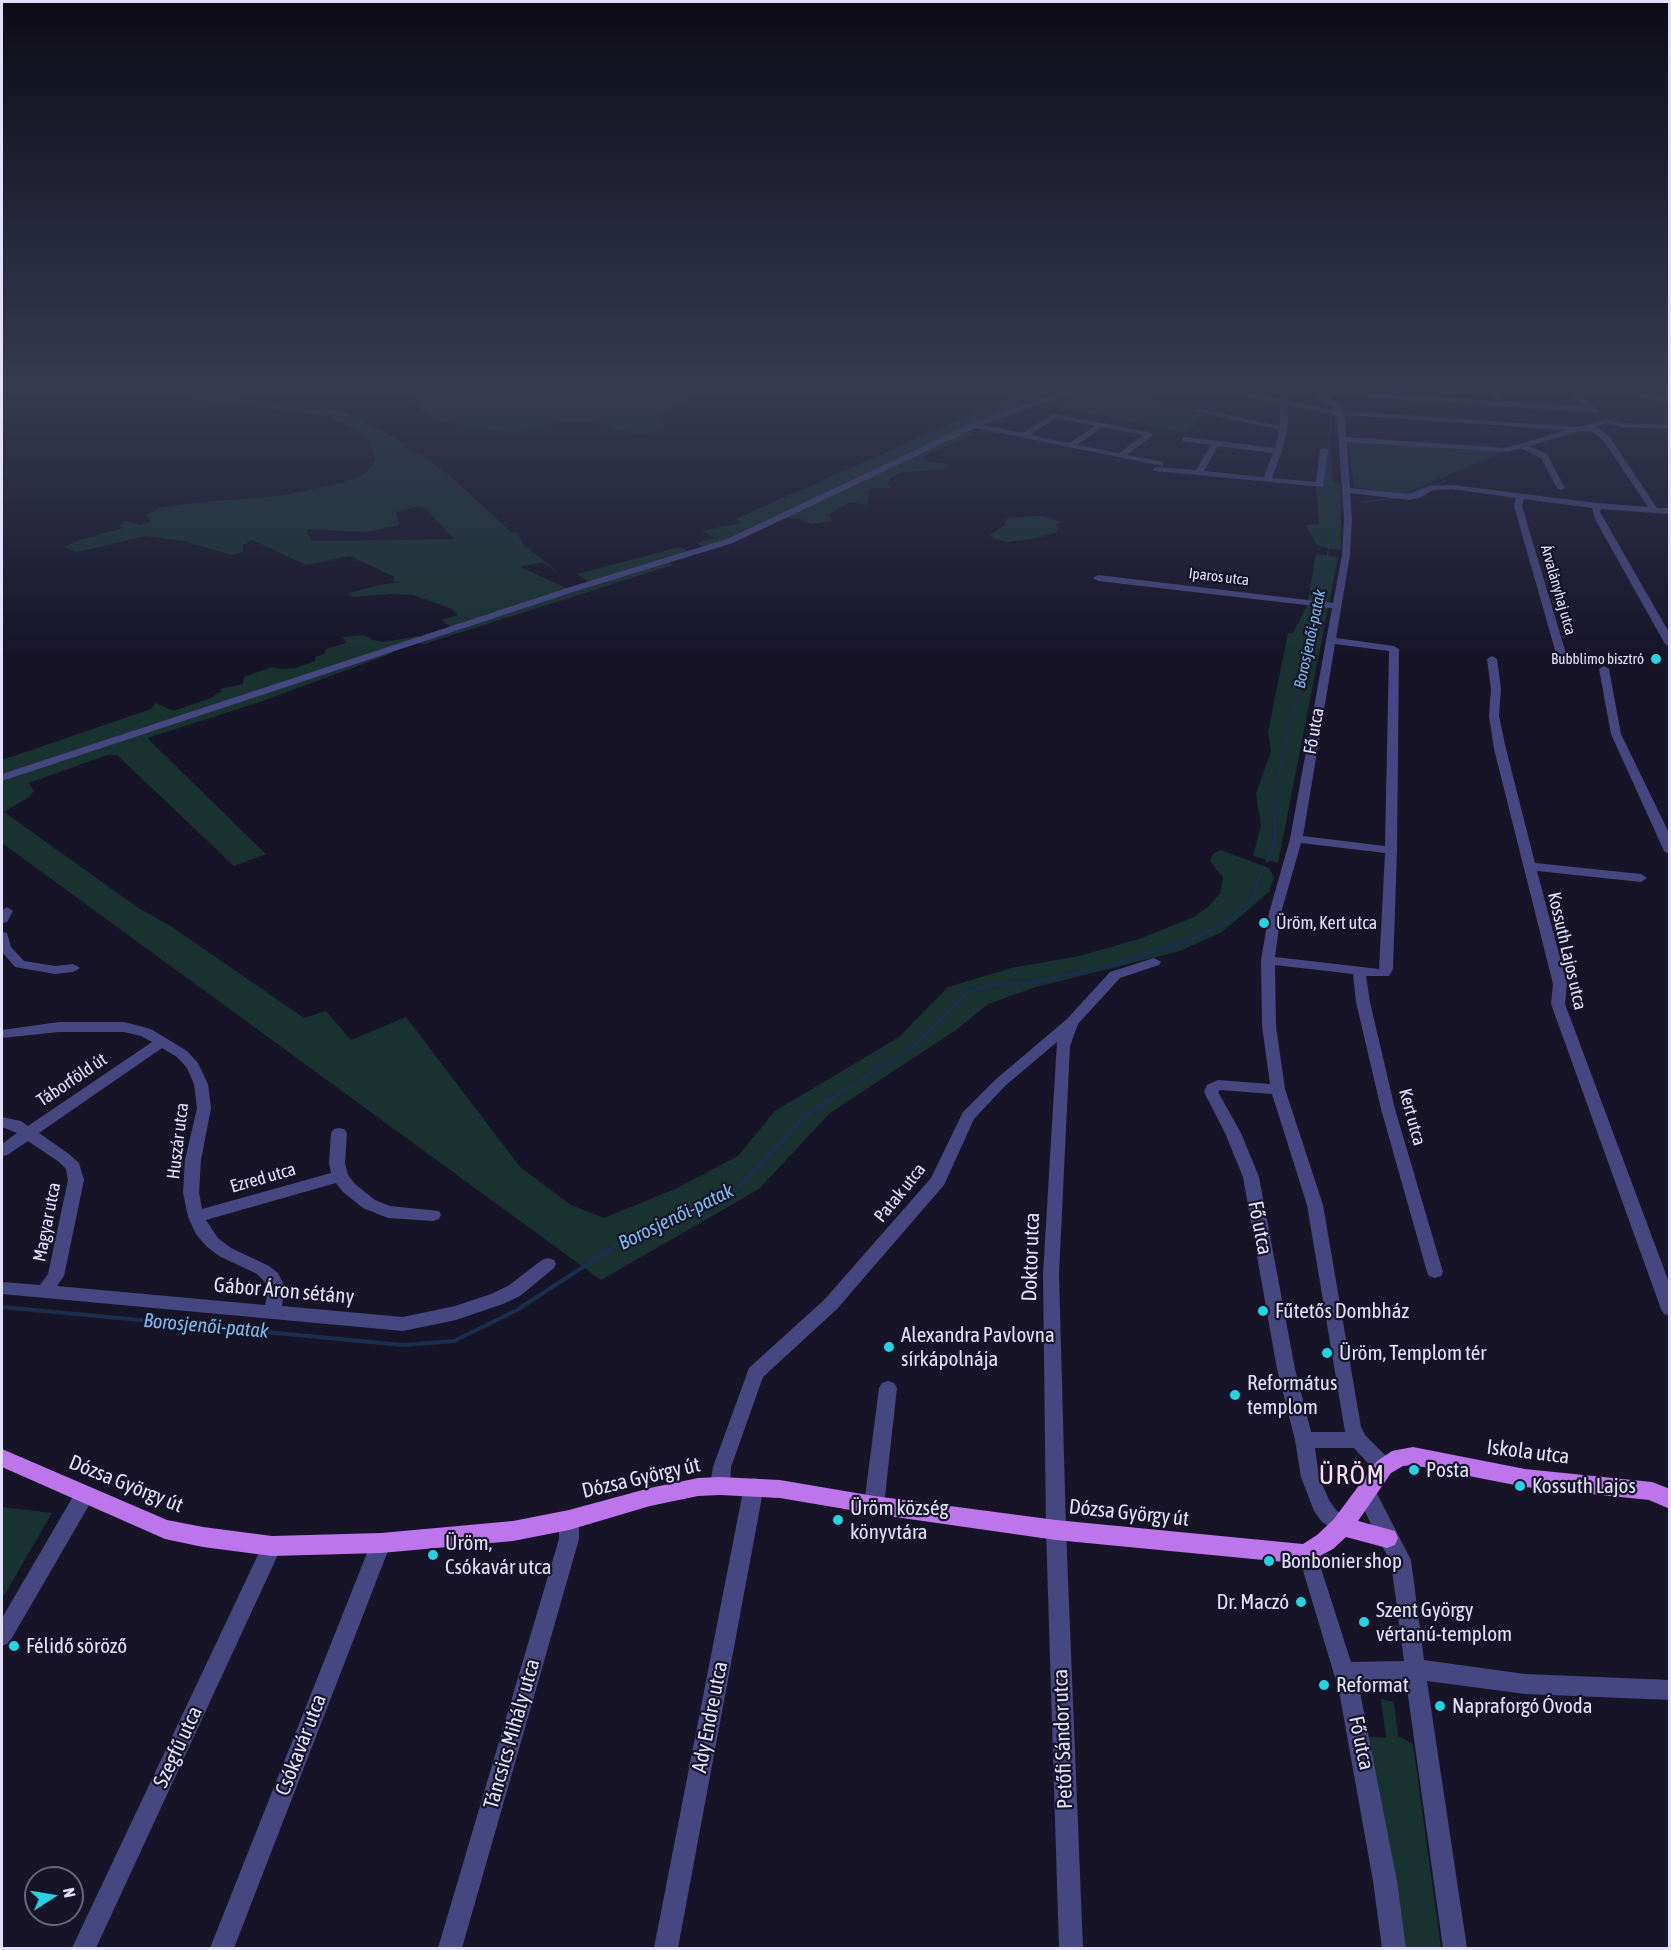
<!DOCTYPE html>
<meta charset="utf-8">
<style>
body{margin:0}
#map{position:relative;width:1671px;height:1950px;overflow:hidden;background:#171428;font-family:"Asap Condensed",sans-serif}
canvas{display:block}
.frame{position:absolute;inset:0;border:3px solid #e2e0fb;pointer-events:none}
.north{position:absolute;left:24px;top:1866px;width:60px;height:60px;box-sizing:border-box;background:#171428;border:2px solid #68667c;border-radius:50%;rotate:78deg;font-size:16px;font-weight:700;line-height:24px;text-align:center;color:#e2e0fb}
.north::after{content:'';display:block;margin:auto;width:21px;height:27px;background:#25d4e2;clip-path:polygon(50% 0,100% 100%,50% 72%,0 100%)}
</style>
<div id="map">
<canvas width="1671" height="1950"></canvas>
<div class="frame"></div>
<div class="north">N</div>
</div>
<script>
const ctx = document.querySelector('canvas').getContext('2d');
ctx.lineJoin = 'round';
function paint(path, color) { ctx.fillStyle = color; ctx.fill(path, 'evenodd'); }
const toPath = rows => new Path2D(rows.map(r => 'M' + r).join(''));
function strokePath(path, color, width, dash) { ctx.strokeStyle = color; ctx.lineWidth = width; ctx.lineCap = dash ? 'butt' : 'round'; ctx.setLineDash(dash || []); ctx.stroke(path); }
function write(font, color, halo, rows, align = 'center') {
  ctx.font = font + ' "Asap Condensed",sans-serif'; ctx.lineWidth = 4.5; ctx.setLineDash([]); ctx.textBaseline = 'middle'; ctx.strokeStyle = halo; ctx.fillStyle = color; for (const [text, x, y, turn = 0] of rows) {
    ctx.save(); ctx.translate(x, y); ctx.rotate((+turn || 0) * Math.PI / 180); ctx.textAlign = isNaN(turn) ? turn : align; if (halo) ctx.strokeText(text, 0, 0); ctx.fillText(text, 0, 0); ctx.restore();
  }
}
paint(toPath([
 [335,386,729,386,681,403,656,418,665,424,663,430,640,435,589,422,562,422,513,433,454,424,434,419,420,411,419,402,406,397],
 [1091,386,1095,386,1208,411,1187,433,1044,404,1047,402,1044,401],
 [1597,386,1669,386,1669,399],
 [1023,393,1041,397,962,430,975,434,926,455,924,461,947,464,943,470,903,472,892,477,887,483,891,488,873,488,867,491,870,493,867,505,850,502,829,514,832,521,811,524,800,519,781,518,723,542,666,560,673,565,424,644,417,643,455,629,441,620,458,615,452,609,413,595,391,594,352,597,348,593,384,584,401,582,392,581,395,577,350,556,306,565,252,540,243,545,243,551,232,555,183,541,146,536,77,552,64,547,79,540,123,528,119,526,126,521,141,525,151,521,146,515,160,508,194,503,286,495,343,483,366,473,375,460,369,440,351,427,327,416,175,396,217,396,343,411,408,445,403,447,424,457,449,475,512,533,517,532,523,544,559,573,542,562,520,567,573,591,593,585,577,574,680,547,687,551,702,547,697,543,714,538,702,531,740,523,736,519,972,414,974,411],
 [417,507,426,509,454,539,312,541,306,529,366,532,399,525,396,512],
 [1347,441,1504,452,1403,494,1354,487],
 [1326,447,1330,447,1333,480,1341,485,1341,550,1329,549,1317,545,1306,525,1319,524,1316,487,1321,487],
 [1031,516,1044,516,1061,522,1056,525,1059,528,1056,533,1032,539,1008,542,995,539,989,535,1004,526,1007,518],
 [1316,554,1338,557,1278,863,1253,856,1261,826,1256,794,1271,751,1268,732,1288,633,1293,633,1307,606],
 [363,635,373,640,383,642,419,636,422,638,388,650,393,653,257,703,147,738,266,854,234,866,117,755,107,755,29,783,34,791,29,797,4,812,137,907,172,927,304,1018,326,1011,351,1040,406,1017,520,1167,571,1205,604,1218,675,1189,738,1156,775,1111,899,1037,948,987,1011,968,1079,956,1139,939,1194,917,1209,906,1220,893,1223,878,1210,861,1213,854,1221,850,1269,868,1274,877,1269,892,1222,932,1180,951,1036,987,988,1004,956,1030,830,1113,759,1189,601,1280,2,843,2,760,151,709,156,703,173,711,211,698,222,691,220,689,243,684,244,677,272,667,279,669,296,668,315,661,315,657,324,654,326,649,346,643,343,637],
 [2,1507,52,1513,2,1599],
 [1381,1699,1394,1702,1398,1736,1413,1744,1441,1948,1404,1948,1368,1737,1386,1738]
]), '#183230');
strokePath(toPath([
 [1298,386,1325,402],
 [1406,494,1445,481],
 [1330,501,1342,502],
 [1362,502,1398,498],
 [1325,569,1334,520,1326,481,1331,414]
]), '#192f4d', 1.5);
strokePath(toPath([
 [1275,800,1276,784,1315,623,1325,567]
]), '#192f4d', 2);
strokePath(toPath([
 [1267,861,1274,846,1276,799],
 [837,1095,914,1046,968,992,998,984,1031,983,1114,965,1192,939,1229,920,1253,900,1257,882,1264,868]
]), '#192f4d', 3);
strokePath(toPath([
 [2,1307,403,1345,454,1341,517,1310,632,1235,739,1187,805,1116,839,1094]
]), '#192f4d', 4);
paint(toPath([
 [1077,386,1088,386,983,425,1022,433,1054,414,1149,432,1153,434,1152,436,1127,455,1163,462,1163,466,975,428,733,543,576,591,2,781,2,774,570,587,727,539,971,424,1077,386],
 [1055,418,1095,426,1069,443,1030,435,1055,418],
 [1102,427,1143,435,1119,453,1077,445,1102,427],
 [1093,386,1110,386,1113,388,1109,390,1093,386],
 [1128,386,1142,386,1153,390,1149,392,1128,386],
 [1201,386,1216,386,1279,399,1284,386,1292,386,1287,395,1287,401,1335,410,1305,386,1314,386,1318,389,1495,401,1490,386,1498,386,1502,401,1582,406,1569,388,1579,386,1577,388,1587,402,1597,409,1597,413,1324,394,1338,403,1343,411,1579,427,1607,419,1622,423,1670,425,1670,429,1622,427,1607,423,1593,428,1598,428,1609,436,1657,508,1670,508,1670,514,1601,509,1600,512,1670,634,1670,647,1665,644,1596,521,1592,508,1524,499,1522,506,1567,657,1562,660,1557,657,1514,506,1516,498,1452,489,1433,490,1419,498,1409,500,1350,493,1352,519,1350,555,1336,638,1394,646,1399,649,1397,850,1393,969,1389,976,1366,976,1370,1002,1395,1109,1443,1272,1441,1276,1435,1278,1429,1276,1427,1272,1381,1109,1356,1002,1353,974,1275,965,1276,1026,1285,1089,1323,1205,1361,1427,1365,1435,1391,1461,1393,1467,1391,1473,1384,1475,1377,1473,1354,1448,1315,1448,1319,1477,1329,1500,1336,1510,1349,1520,1352,1526,1349,1532,1342,1535,1322,1522,1314,1511,1301,1477,1295,1440,1277,1369,1243,1177,1225,1133,1204,1092,1207,1085,1218,1080,1270,1084,1262,1026,1261,960,1269,913,1290,839,1332,608,1098,581,1093,578,1098,575,1333,603,1342,555,1344,519,1337,415,1287,405,1288,425,1282,451,1272,478,1316,482,1320,450,1324,448,1328,450,1323,487,1154,471,1153,469,1157,467,1196,470,1211,445,1182,441,1182,437,1185,437,1275,448,1279,430,1195,411,1199,409,1280,426,1280,404,1201,386],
 [1345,415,1566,430,1507,448,1346,437,1345,415],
 [1580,431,1593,432,1603,440,1648,507,1597,503,1452,485,1431,486,1409,494,1350,488,1347,442,1507,452,1521,448,1541,458,1557,488,1561,490,1565,488,1547,454,1529,446,1580,431],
 [1218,446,1273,453,1264,477,1204,471,1218,446],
 [1335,644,1389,651,1385,846,1303,836,1335,644],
 [1301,843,1385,853,1379,969,1275,957,1281,913,1301,843],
 [1220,1090,1272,1094,1307,1205,1345,1432,1311,1432,1295,1369,1259,1177,1241,1133,1218,1092,1220,1090],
 [1588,386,1604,386,1670,399,1670,403,1588,386],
 [1492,656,1497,659,1501,689,1499,716,1506,749,1535,863,1641,874,1647,878,1641,882,1537,871,1567,984,1565,1004,1670,1285,1670,1316,1664,1314,1661,1309,1551,1004,1553,984,1494,749,1489,716,1491,689,1487,659,1492,656],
 [1604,666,1609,669,1621,734,1670,835,1670,855,1664,851,1611,734,1599,669,1604,666],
 [7,907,13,911,7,922,2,923,2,910,7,907],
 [2,932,7,933,11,947,24,961,55,966,73,964,80,968,73,972,55,974,15,967,2,952,2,932],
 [1154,958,1161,962,1159,965,1120,978,1078,1024,1070,1046,1059,1274,1066,1530,1083,1948,1059,1948,1046,1530,1043,1274,1057,1042,1005,1086,974,1119,944,1185,837,1309,763,1377,731,1467,730,1486,727,1492,720,1494,713,1492,710,1486,713,1467,749,1368,825,1299,931,1178,963,1112,995,1080,1067,1019,1110,972,1154,958],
 [59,1022,124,1022,151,1029,187,1051,198,1063,208,1084,211,1108,201,1160,199,1192,202,1209,331,1173,329,1163,331,1133,334,1129,339,1128,344,1129,347,1133,345,1163,348,1175,355,1184,375,1200,390,1206,439,1211,441,1215,439,1219,433,1221,388,1218,363,1208,343,1192,336,1183,206,1220,218,1238,231,1248,269,1266,278,1273,285,1287,282,1306,403,1317,455,1306,491,1294,508,1286,542,1260,548,1258,554,1260,556,1264,554,1268,520,1296,503,1304,456,1320,403,1331,2,1294,2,1282,40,1285,48,1274,68,1180,66,1169,59,1162,28,1141,7,1155,2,1156,2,1144,17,1133,2,1127,2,1117,21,1121,28,1126,152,1042,141,1036,124,1032,59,1032,2,1038,2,1030,59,1022],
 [162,1048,177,1057,187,1068,194,1084,197,1108,185,1160,183,1192,188,1217,196,1234,206,1246,219,1256,257,1274,266,1283,269,1287,265,1305,57,1286,64,1276,84,1180,79,1163,69,1154,39,1133,162,1048],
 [888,1381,894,1383,897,1388,884,1505,881,1511,874,1513,867,1511,864,1505,879,1388,882,1383,888,1381],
 [754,1478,761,1480,764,1486,678,1948,654,1948,744,1486,747,1480,754,1478],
 [85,1486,92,1488,95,1494,92,1500,9,1643,2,1646,2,1618,78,1488,85,1486],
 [1367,1486,1374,1488,1411,1560,1424,1660,1525,1674,1670,1680,1670,1700,1525,1694,1427,1681,1467,1948,1443,1948,1406,1681,1358,1682,1397,1881,1406,1948,1382,1948,1373,1881,1339,1691,1302,1567,1295,1554,1298,1548,1305,1545,1312,1548,1318,1559,1351,1662,1404,1661,1391,1562,1376,1535,1357,1494,1360,1488,1367,1486],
 [569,1511,576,1514,579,1520,579,1539,462,1948,438,1948,559,1539,559,1520,562,1514,569,1511],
 [381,1534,388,1537,391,1543,234,1948,210,1948,371,1543,374,1537,381,1534],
 [272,1537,279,1540,282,1546,96,1948,72,1948,265,1540,272,1537]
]), '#464681');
paint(toPath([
 [1413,1447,1525,1469,1652,1482,1670,1489,1670,1509,1649,1500,1525,1487,1413,1465,1403,1466,1391,1473,1358,1521,1395,1531,1398,1538,1395,1545,1387,1548,1346,1537,1333,1549,1305,1564,1056,1540,874,1514,780,1498,720,1495,698,1496,650,1506,569,1530,513,1541,381,1553,272,1556,203,1547,165,1539,2,1467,2,1449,167,1520,203,1527,272,1536,381,1533,513,1521,569,1510,650,1488,698,1478,720,1477,780,1480,874,1496,1056,1520,1303,1544,1317,1535,1334,1519,1377,1461,1392,1451,1413,1447]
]), '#bd75ec');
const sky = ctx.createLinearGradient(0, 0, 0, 659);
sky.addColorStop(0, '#0d0b16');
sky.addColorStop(0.59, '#363a53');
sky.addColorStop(1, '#363a5300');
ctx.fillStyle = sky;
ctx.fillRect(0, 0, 1671, 659);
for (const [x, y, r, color] of [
 [1656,659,6,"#25d4e2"],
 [1264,923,6,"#25d4e2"],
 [1263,1311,6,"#25d4e2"],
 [889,1347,6,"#25d4e2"],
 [1327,1353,6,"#25d4e2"],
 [1235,1395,6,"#25d4e2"],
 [1414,1470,6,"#25d4e2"],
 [1520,1486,6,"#25d4e2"],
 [838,1520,6,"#25d4e2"],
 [433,1555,6,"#25d4e2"],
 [1269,1561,6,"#25d4e2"],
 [1301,1602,6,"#25d4e2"],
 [1364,1622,6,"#25d4e2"],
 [14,1646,6,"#25d4e2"],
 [1324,1685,6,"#25d4e2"],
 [1440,1706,6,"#25d4e2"]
]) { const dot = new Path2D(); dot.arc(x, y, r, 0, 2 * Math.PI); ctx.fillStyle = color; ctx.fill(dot); strokePath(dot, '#171428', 2); }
write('15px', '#e2e0fb', '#171428', [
 ["Iparos utca",1219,577,7],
 ["Árvalányhaj utca",1558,590,74]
]);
write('15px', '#e2e0fb', '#171428', [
 ["Bubblimo bisztró",1644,659]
], 'right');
write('italic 16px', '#7bbced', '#171428', [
 ["Borosjenői-patak",1310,639,-78]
]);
write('18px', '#e2e0fb', '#171428', [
 ["Fő utca",1314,731,-80],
 ["Kossuth Lajos utca",1567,951,77],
 ["Táborföld út",72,1080,-34],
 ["Kert utca",1412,1117,75],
 ["Huszár utca",178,1141,-83],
 ["Ezred utca",263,1178,-16],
 ["Patak utca",900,1193,-51],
 ["Magyar utca",47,1222,-79]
]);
write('18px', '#e2e0fb', '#171428', [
 ["Üröm, Kert utca",1276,923]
], 'left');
write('italic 20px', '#7bbced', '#171428', [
 ["Borosjenői-patak",676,1217,-26],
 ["Borosjenői-patak",206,1326,5]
]);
write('21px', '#e2e0fb', '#171428', [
 ["Fő utca",1260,1228,79],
 ["Doktor utca",1031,1257,-88],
 ["Gábor Áron sétány",284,1291,5],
 ["Iskola utca",1528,1452,7],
 ["Dózsa György út",641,1478,-13],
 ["Dózsa György út",126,1484,22],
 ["Dózsa György út",1129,1513,6],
 ["Ady Endre utca",710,1717,-79],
 ["Táncsics Mihály utca",512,1734,-74],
 ["Petőfi Sándor utca",1063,1739,-92],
 ["Fő utca",1361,1743,78],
 ["Csókavár utca",301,1745,-69],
 ["Szegfű utca",178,1747,-65]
]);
write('21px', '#e2e0fb', '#171428', [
 ["Fűtetős Dombház",1275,1311],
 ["Alexandra Pavlovna",901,1335],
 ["sírkápolnája",901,1359],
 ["Üröm, Templom tér",1339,1353],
 ["Református",1247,1383],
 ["templom",1247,1407],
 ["Posta",1426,1470],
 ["Kossuth Lajos",1532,1486],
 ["Üröm község",850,1508],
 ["könyvtára",850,1532],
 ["Üröm,",445,1543],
 ["Csókavár utca",445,1567],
 ["Bonbonier shop",1281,1561],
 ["Dr. Maczó",1289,1602,"right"],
 ["Szent György",1376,1610],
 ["vértanú-templom",1376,1634],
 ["Félidő söröző",26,1646],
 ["Reformat",1336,1685],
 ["Napraforgó Óvoda",1452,1706]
], 'left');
ctx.letterSpacing = '1.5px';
write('26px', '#fbe2f2', '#171428', [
 ["ÜRÖM",1352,1476]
]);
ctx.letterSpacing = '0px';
</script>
